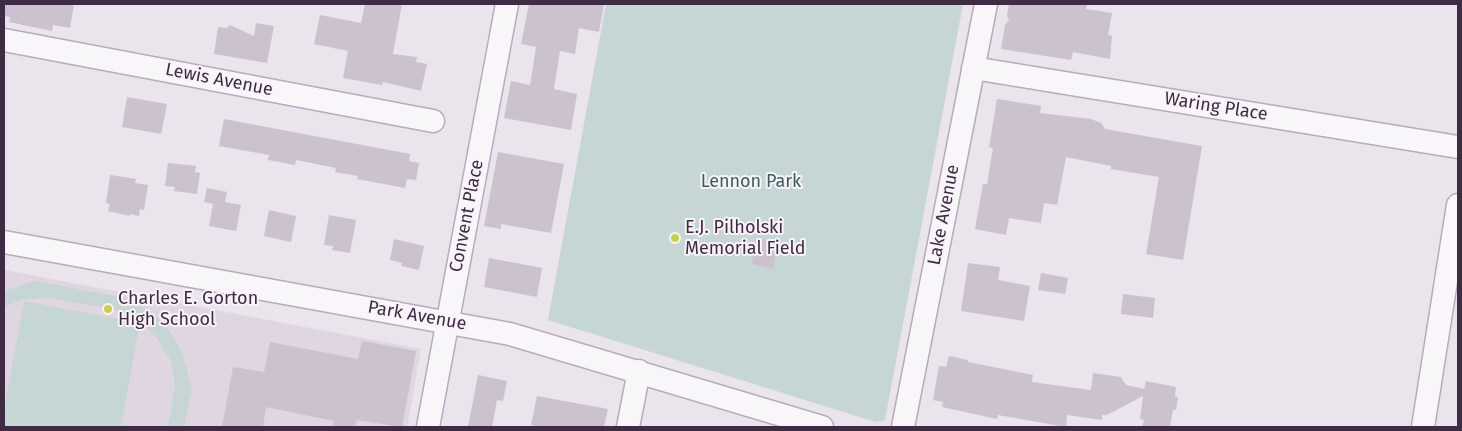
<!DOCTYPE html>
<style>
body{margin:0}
#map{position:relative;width:1462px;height:431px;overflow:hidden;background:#eae4ec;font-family:"Fira Sans",sans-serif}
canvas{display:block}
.frame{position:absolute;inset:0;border:5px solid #402b44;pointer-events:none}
</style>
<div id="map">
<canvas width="1462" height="431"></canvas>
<div class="frame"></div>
</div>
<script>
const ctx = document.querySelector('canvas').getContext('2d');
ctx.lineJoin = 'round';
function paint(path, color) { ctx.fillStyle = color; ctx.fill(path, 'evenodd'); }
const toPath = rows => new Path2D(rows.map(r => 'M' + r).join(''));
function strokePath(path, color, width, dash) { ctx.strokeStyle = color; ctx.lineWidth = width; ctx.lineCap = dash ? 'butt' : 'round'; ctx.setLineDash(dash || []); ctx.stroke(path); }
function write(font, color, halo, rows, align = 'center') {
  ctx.font = font + ' "Fira Sans",sans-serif'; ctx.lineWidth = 4; ctx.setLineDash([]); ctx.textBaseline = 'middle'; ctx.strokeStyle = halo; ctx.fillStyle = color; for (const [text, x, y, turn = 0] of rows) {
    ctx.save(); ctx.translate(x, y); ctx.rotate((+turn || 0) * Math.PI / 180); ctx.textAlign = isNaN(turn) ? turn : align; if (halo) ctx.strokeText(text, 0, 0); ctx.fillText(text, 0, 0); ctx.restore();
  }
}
paint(toPath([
 [4,270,421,349,407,427,4,427]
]), '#dfd6e1');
paint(toPath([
 [606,4,963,4,885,420,876,422,548,320],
 [35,281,127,298,155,315,171,333,183,355,192,389,184,427,168,427,175,387,171,361,156,337,140,322,119,310,49,298,21,300,4,307,4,291],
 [24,301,140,323,121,427,4,427,4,410]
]), '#c5d6d5');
paint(toPath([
 [4,4,74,4,70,28,53,25,52,31,9,22,10,17,4,16],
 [365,4,402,4,393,54,417,57,416,62,427,64,421,91,383,82,382,85,343,78,348,51,314,44,320,15,361,23],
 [529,4,604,4,599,32,579,28,575,54,560,51,554,89,577,94,571,130,504,118,511,81,530,85,536,47,521,44],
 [1009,4,1087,4,1086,9,1112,13,1108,35,1112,36,1110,59,1073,52,1071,60,1001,49,1005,25,1009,20,1007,15],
 [256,23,274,26,267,63,214,54,218,27,227,28,230,25,254,36],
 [127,97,167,104,161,134,122,127],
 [997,99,1041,106,1040,113,1091,119,1101,123,1105,129,1202,146,1183,260,1146,254,1159,177,1111,169,1111,166,1066,157,1057,205,1044,203,1041,223,1009,218,1006,235,975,229,983,184,987,184,993,148,989,147],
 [224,119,410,154,409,161,419,163,416,180,407,179,405,188,357,179,358,176,335,172,336,168,296,160,295,165,268,160,269,155,219,146],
 [498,152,564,164,551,233,501,224,501,229,484,226],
 [168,163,196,166,195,172,200,173,197,194,174,191,175,187,165,186],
 [110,175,136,179,135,183,148,185,144,210,140,209,139,216,130,214,130,216,108,211,110,204,106,203],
 [207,188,227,192,225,202,241,205,236,231,209,226,213,204,204,202],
 [269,210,296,216,291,242,264,236],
 [329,215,356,220,350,253,332,250,333,246,324,245],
 [757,238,778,243,773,269,752,264],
 [394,239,424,246,419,270,401,266,402,263,390,260],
 [489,258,542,268,537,297,484,287],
 [968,263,1000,267,998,280,1030,286,1024,321,961,311],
 [1041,273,1068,278,1065,294,1038,290],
 [1123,294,1155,298,1153,318,1121,314],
 [362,341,416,351,402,427,357,420,355,427,332,427,334,421,266,407,263,427,222,427,233,367,264,372,270,342,358,359],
 [949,356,968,360,968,362,1033,375,1032,382,1091,390,1093,373,1121,377,1126,385,1144,389,1146,381,1176,387,1175,397,1178,397,1176,410,1173,410,1170,427,1142,427,1144,420,1140,419,1143,396,1107,415,1102,415,1102,420,1067,415,1066,427,998,415,997,419,942,407,943,402,933,400,939,366,946,367],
 [478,375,507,381,503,401,497,400,492,427,468,427],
 [537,396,608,409,604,427,540,427,531,425]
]), '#ccc1cf');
const minor = toPath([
 [4,40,433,121],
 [973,68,1458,147],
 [4,242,510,334,822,427],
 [428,427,507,4],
 [628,427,639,371],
 [903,427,986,4],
 [1423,427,1458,205]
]);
strokePath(minor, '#b7acba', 25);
strokePath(minor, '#f9f6fa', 22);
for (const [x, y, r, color] of [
 [675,238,5,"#cad148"],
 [108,309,5,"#cad148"]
]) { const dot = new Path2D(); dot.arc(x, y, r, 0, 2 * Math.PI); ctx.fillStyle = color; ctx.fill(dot); strokePath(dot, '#f8f3f9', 2); }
write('18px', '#402b44', '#f8f3f9', [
 ["Lewis Avenue",219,80,11],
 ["Waring Place",1216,107,9],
 ["Lake Avenue",944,215,-79],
 ["Convent Place",467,216,-79],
 ["Park Avenue",417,316,10]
]);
write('18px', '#386060', '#f8f3f9', [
 ["Lennon Park",751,182]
]);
write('18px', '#402b44', '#f8f3f9', [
 ["E.J. Pilholski",685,228],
 ["Memorial Field",685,249],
 ["Charles E. Gorton",118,299],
 ["High School",118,320]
], 'left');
</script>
